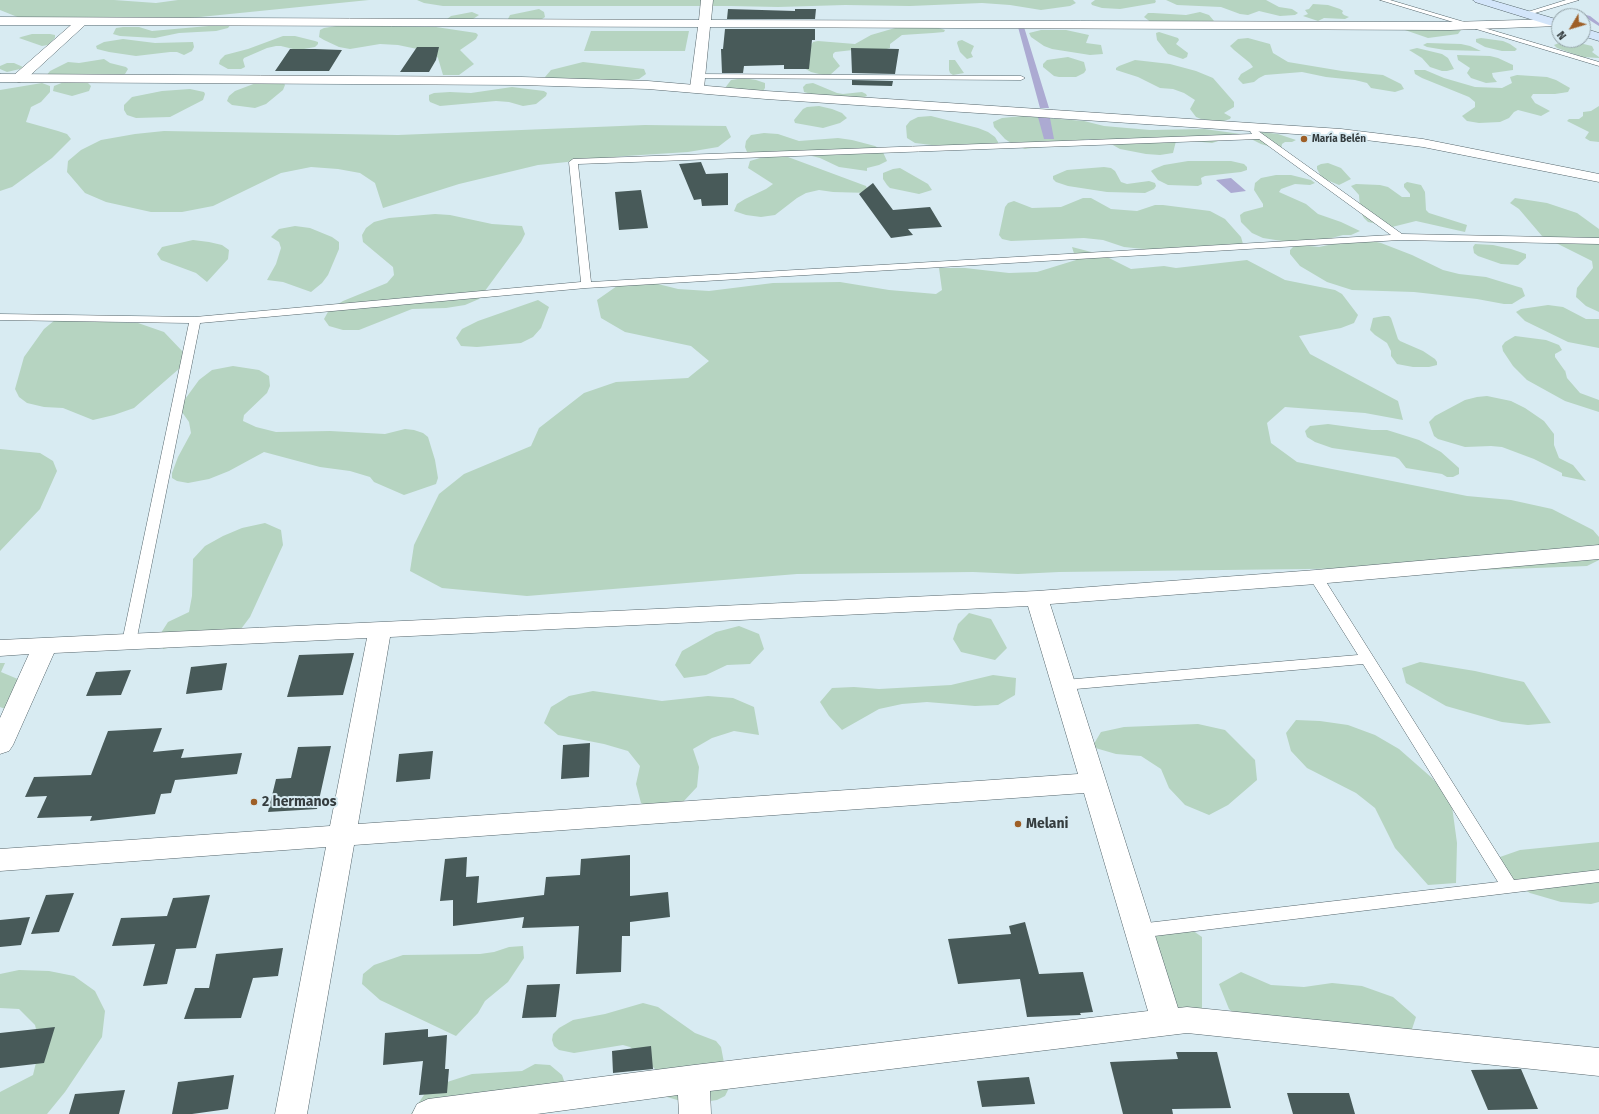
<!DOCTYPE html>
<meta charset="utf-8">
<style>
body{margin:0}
#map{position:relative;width:1599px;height:1114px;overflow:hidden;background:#d8ebf2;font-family:"Fira Sans",sans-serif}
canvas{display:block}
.north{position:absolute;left:1551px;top:8px;width:40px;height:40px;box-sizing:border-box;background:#d8ebf2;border:1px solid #96a5aa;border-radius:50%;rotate:232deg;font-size:11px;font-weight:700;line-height:16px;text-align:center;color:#343c3e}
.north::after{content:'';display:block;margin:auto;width:14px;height:18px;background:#9e5f27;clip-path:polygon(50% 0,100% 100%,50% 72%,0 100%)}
</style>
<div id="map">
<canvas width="1599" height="1114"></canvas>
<div class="north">N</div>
</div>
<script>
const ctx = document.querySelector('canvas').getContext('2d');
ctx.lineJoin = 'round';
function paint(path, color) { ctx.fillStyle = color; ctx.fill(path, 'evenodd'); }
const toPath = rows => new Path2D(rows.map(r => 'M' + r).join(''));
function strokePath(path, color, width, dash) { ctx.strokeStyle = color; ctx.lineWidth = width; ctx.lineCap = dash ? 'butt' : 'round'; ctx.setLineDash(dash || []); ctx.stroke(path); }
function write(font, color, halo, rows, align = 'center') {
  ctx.font = font + ' "Fira Sans",sans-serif'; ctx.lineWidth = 4; ctx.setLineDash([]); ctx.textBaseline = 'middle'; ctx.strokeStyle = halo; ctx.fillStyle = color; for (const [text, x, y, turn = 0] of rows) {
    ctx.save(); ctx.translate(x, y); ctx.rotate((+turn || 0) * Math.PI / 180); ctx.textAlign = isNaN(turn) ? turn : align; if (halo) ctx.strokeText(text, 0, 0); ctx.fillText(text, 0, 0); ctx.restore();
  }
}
paint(toPath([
 [0,0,114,0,156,3,178,0,369,0,190,18,89,21,25,20,0,10],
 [417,0,1073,0,1076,3,1070,6,1041,10,1010,5,982,3,910,6,845,5,778,7,731,6,443,6,424,3],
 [1095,0,1155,0,1156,1,1155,3,1120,9,1102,8,1092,5,1091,3],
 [1166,0,1266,0,1279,7,1292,9,1298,13,1295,15,1280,16,1259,11,1248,15,1240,14,1221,7,1177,5],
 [1313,4,1328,5,1340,9,1343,11,1342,13,1344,15,1349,17,1345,19,1324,18,1318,21,1303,16,1308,14,1305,10,1309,9],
 [539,9,544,12,545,17,539,21,508,19,510,15],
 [472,12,479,15,473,19,447,19,451,16],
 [1200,12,1209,15,1214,21,1152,23,1144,17,1148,13,1153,13,1186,15],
 [231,24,228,28,216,31,179,33,155,38,120,36,113,34,116,28,123,27,139,27,152,31],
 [367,24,383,26,436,27,476,33,478,35,476,39,460,50,474,64,459,75,443,75,438,58,435,54,422,50,398,45,380,44,350,49,339,47,324,40,319,37,320,30,324,28,336,26],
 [912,26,936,27,945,30,944,32,933,33,902,35,890,44,890,48,880,51,853,50,835,52,833,54,833,57,840,66,830,75,823,75,811,72,797,64,807,53,813,42,818,41,855,44,871,35,895,28],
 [1402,29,1453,30,1461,30,1458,34,1428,38],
 [1041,30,1066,30,1089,35,1086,43,1101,45,1103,54,1090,55,1052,49,1044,46,1031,37,1029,33],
 [591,31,689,31,685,51,584,51],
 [1159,32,1178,38,1179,40,1176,44,1188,53,1187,57,1183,59,1168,54,1157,40,1156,33],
 [32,34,50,34,55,35,55,38,48,45,42,46,19,38,21,37],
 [283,36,295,36,315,41,318,42,318,44,315,47,293,51,293,49,281,46,276,46,267,48,244,58,243,60,245,67,241,69,228,69,219,64,220,60,225,55,248,49],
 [1248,38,1270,44,1273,53,1288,62,1342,71,1383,75,1401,84,1404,89,1395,92,1371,88,1367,83,1355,80,1326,77,1302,72,1265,75,1259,78,1254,82,1243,84,1238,79,1241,74,1253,67,1250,63,1234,50,1230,46,1238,39],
 [1481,38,1503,41,1510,44,1517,49,1515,51,1502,51,1485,47,1476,42,1476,39],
 [123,39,155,43,193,42,194,47,192,51,184,55,177,52,170,52,136,56,109,52,97,49,96,46,104,42],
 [962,40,974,46,971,53,973,57,967,59,960,52,957,43,958,41],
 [1564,41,1575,42,1592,46,1594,50,1592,52,1599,57,1599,58,1582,57,1557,48,1554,45],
 [1427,43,1461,44,1470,46,1481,51,1445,50,1427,47,1423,45],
 [1417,48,1442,54,1448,58,1454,69,1447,71,1442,71,1430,67,1422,58,1409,50],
 [1457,55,1490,56,1498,58,1513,65,1513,70,1492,73,1493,77,1497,82,1486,83,1471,78,1467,73,1470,68,1458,60],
 [1068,57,1084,62,1086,70,1084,73,1076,77,1059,77,1054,76,1043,67,1043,64,1047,60],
 [104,59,110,63,126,67,128,69,125,74,120,76,100,77,87,74,46,76,50,71,68,62,79,63],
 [949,60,955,60,964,73,953,75,950,73,949,70],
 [1135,60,1170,64,1196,71,1213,78,1234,102,1234,107,1224,113,1231,117,1230,119,1221,122,1201,119,1196,117,1190,109,1195,100,1184,93,1173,89,1160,88,1138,77,1116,70,1116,68,1119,66],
 [583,62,644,69,646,74,639,79,625,81,546,80,545,77,551,70],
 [7,63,14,63,23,67,20,69,7,72,0,69,0,66],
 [1414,70,1425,70,1444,78,1475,87,1502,88,1512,83,1510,77,1517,75,1547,77,1556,80,1570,88,1568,92,1555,94,1533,94,1531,97,1535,103,1550,111,1541,116,1518,110,1514,112,1509,118,1500,122,1479,123,1467,121,1462,116,1475,107,1475,102,1469,97,1422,78,1415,74],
 [744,78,756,80,765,83,765,88,763,91,725,88,731,80],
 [76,80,87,82,91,86,89,91,72,96,53,91,54,86,64,82],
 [264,80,283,82,285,85,283,90,266,104,255,108,232,105,227,101,229,96,235,91],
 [42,83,50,86,50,92,41,102,31,107,26,122,58,131,67,134,71,139,52,158,12,187,0,191,0,90],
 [813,83,837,93,843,94,862,92,866,94,867,96,862,98,815,95,804,92,803,87,806,84],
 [512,87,544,91,547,93,546,96,536,104,523,106,509,102,496,101,440,106,430,102,429,100,429,95,434,93,450,92,471,93],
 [190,89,204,92,205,94,203,100,170,117,136,118,127,115,124,110,124,105,132,97,162,91],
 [819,106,832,109,842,113,847,118,840,123,823,128,795,123,794,120,803,109,807,107],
 [1599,106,1599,142,1590,141,1585,138,1589,132,1567,121,1569,119,1579,119,1583,116,1583,112,1591,111],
 [931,116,978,128,988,132,995,137,998,142,997,148,984,149,956,148,915,143,907,138,906,126,910,121,918,117],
 [1022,116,1084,121,1104,126,1150,130,1204,129,1241,134,1232,134,1231,136,1228,138,1212,143,1182,140,1176,141,1173,153,1160,155,1146,154,1120,149,1111,144,1089,139,1047,146,1025,149,1014,145,1005,139,994,127,993,122,1002,118],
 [645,125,726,126,731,137,718,147,688,152,625,156,538,165,459,184,383,208,375,183,360,173,338,169,311,167,281,173,213,206,182,212,151,212,106,202,85,193,67,172,68,161,81,150,101,140,135,134,164,131,398,135],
 [1262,132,1278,134,1296,140,1292,142,1285,142,1282,144,1281,150,1261,144,1251,139,1249,137,1256,133],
 [764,133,778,134,799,141,838,138,852,140,875,146,882,150,887,161,879,165,867,168,867,171,839,167,820,158,808,155,747,152,745,147,746,141,751,135],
 [774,156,788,157,866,186,869,193,833,192,819,190,806,193,797,198,775,215,761,217,746,215,734,211,737,204,745,199,766,189,773,184,748,168,750,161,760,158],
 [1188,161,1231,161,1244,164,1247,167,1247,170,1241,172,1205,176,1201,178,1202,184,1198,186,1168,185,1158,180,1151,171,1154,169,1164,165],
 [1328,163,1341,168,1351,179,1339,185,1322,178,1317,169,1317,166,1321,164],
 [1104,167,1111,168,1115,171,1121,182,1127,184,1149,181,1155,183,1156,186,1154,189,1145,193,1107,192,1068,186,1056,182,1053,179,1053,176,1067,170],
 [900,168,928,184,932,190,919,194,890,188,887,185,883,179,883,173,893,169],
 [1276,175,1291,175,1311,180,1315,183,1310,185,1295,184,1281,189,1279,192,1306,204,1318,214,1341,222,1360,231,1351,235,1343,235,1320,241,1288,242,1263,238,1252,233,1241,222,1240,215,1244,212,1263,207,1263,204,1254,190,1255,183,1261,178],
 [1407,182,1421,185,1425,192,1426,210,1429,213,1467,225,1465,232,1416,221,1392,227,1368,222,1364,218,1360,211,1359,195,1351,186,1356,184,1380,185,1388,187,1402,197,1410,197,1410,194,1404,187,1404,184],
 [1083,198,1091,198,1111,209,1137,211,1155,205,1163,205,1210,211,1225,219,1241,237,1243,244,1223,251,1163,251,1124,247,1103,240,1084,238,1011,241,1002,239,999,235,1005,207,1008,203,1014,201,1032,208,1061,207],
 [1515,198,1547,203,1577,213,1599,229,1599,312,1586,306,1576,297,1577,288,1593,268,1592,261,1542,236,1519,209,1510,203],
 [435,214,450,215,492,224,522,226,525,234,521,242,479,299,465,305,446,308,412,309,359,330,343,330,329,326,324,319,329,310,343,301,387,283,394,275,393,267,363,242,362,235,366,228,374,222,389,218],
 [295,226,310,228,332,237,339,242,339,249,328,275,322,283,311,292,283,282,267,280,276,264,281,248,279,242,271,237,279,229],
 [193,240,209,242,222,245,229,250,228,259,207,282,196,273,161,260,157,254,162,247],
 [1347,241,1372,241,1381,243,1412,255,1443,270,1459,274,1486,277,1522,288,1525,296,1512,304,1504,304,1477,299,1414,292,1352,290,1327,282,1300,266,1290,254,1290,250,1293,247,1299,245,1319,247],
 [1475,244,1493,245,1511,249,1526,254,1526,258,1518,265,1501,264,1478,256,1474,253,1473,247],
 [1072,247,1103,255,1131,269,1164,266,1176,268,1247,260,1285,280,1335,290,1342,294,1358,315,1354,323,1341,328,1299,336,1310,354,1398,401,1403,420,1365,413,1285,407,1267,423,1271,443,1297,462,1467,496,1511,500,1552,509,1593,530,1599,537,1599,560,1587,566,1459,571,1386,568,1059,572,1018,574,973,572,797,574,527,596,442,588,410,571,414,545,439,494,464,474,531,446,539,428,584,393,616,382,688,378,709,361,691,346,625,332,601,318,597,300,617,286,650,282,678,289,709,291,773,283,840,282,889,290,936,294,942,290,939,268,965,268,1009,273,1037,272,1076,260],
 [538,300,549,307,541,328,533,337,521,343,477,347,461,346,456,338,462,329,478,321],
 [1548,305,1563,307,1586,319,1599,319,1599,348,1568,342,1525,321,1516,312,1521,309],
 [1384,316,1389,316,1391,318,1398,339,1400,341,1423,351,1435,359,1437,362,1437,365,1429,367,1413,367,1397,364,1391,356,1391,351,1387,343,1375,335,1370,330,1373,318],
 [55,320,138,323,164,332,184,353,188,361,134,408,114,415,93,420,63,408,44,407,27,403,19,397,15,389,24,357,44,329],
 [1515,336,1546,340,1559,345,1562,350,1555,354,1555,357,1565,371,1565,370,1567,378,1580,393,1599,400,1599,412,1565,401,1527,380,1513,366,1503,351,1502,346,1505,342],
 [233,366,259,370,269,376,270,386,267,393,244,415,243,421,256,427,276,432,330,431,385,434,405,429,414,430,423,433,428,437,435,460,438,478,436,484,404,495,374,482,370,477,350,471,320,467,264,452,229,471,209,479,188,483,177,481,172,478,172,473,178,457,191,433,189,422,182,412,181,407,183,402,199,380,212,370],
 [1487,396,1511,401,1525,408,1544,421,1554,434,1554,445,1559,458,1573,465,1586,481,1562,476,1562,473,1534,459,1502,447,1491,446,1465,447,1438,439,1434,436,1429,422,1435,416,1465,400,1477,397],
 [1328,424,1372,430,1387,430,1419,440,1441,452,1459,468,1459,474,1453,477,1447,477,1442,474,1406,468,1399,459,1395,457,1332,448,1315,442,1307,437,1305,431,1310,426],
 [0,449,40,453,53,461,57,471,40,509,0,551],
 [265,523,281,530,283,545,250,617,238,633,163,649,159,636,168,622,189,612,192,596,193,559,205,546,223,536,242,528],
 [969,613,991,619,1007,648,995,660,961,652,953,639,958,624],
 [739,626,759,634,764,649,750,664,727,665,706,675,684,678,675,665,682,651,716,632],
 [1420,662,1475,671,1524,682,1551,723,1528,725,1502,722,1446,706,1406,683,1402,668],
 [0,663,5,663,1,672,32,685,24,716,0,707],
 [993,675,1016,678,1015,695,998,705,975,706,927,702,902,704,879,709,842,730,829,716,820,702,832,688,854,687,879,689,951,685],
 [593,691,662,701,708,696,733,698,754,707,759,735,734,731,712,738,693,749,699,767,697,787,683,802,661,812,641,803,636,784,640,766,628,751,604,744,558,735,544,723,551,707,569,696],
 [1296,720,1320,721,1348,725,1375,735,1399,749,1432,778,1451,799,1457,843,1456,883,1428,885,1395,848,1375,808,1356,793,1307,768,1291,751,1286,733],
 [1198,724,1225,730,1255,760,1257,780,1228,805,1209,815,1185,805,1169,788,1161,769,1141,756,1116,754,1092,747,1101,732,1124,727],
 [1599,842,1599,902,1591,904,1561,902,1530,893,1504,878,1500,857,1520,850],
 [1179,921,1202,937,1202,1027,1164,1001,1149,952,1155,929],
 [523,946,524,958,508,982,485,1001,478,1013,456,1036,380,1000,362,984,363,974,374,965,403,955,480,954,494,952,509,947],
 [19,970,49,971,74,976,95,991,105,1011,102,1037,65,1092,47,1114,0,1114,0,1092,33,1075,40,1046,35,1025,19,1009,0,1008,0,974],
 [1241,972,1271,985,1304,987,1332,983,1362,986,1393,997,1416,1017,1409,1038,1252,1028,1229,1009,1219,984],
 [643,1003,658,1007,695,1033,716,1041,721,1047,725,1068,728,1090,725,1096,717,1100,691,1104,667,1097,670,1091,657,1071,641,1055,630,1047,623,1045,574,1053,559,1050,554,1046,552,1040,553,1034,559,1028,573,1020,605,1014],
 [535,1064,550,1065,562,1075,571,1101,537,1114,411,1114,426,1092,441,1084,472,1074,522,1071]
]), '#b6d4c1');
paint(toPath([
 [1018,27,1024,27,1049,108,1040,108],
 [1038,117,1050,118,1054,139,1044,139],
 [1231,178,1246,191,1231,193,1216,180]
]), '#acaad2');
paint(toPath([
 [1567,10,1590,16,1599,23,1599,26,1583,16,1565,12,1565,10,1567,10]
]), '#acaad2');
paint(toPath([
 [728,9,795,11,795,9,816,9,815,19,727,19],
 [725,29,815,29,815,40,812,40,809,69,784,69,784,65,744,66,743,73,722,73,721,49,723,49],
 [417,47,439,47,436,60,429,72,400,72],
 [851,48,899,49,895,74,852,73],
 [290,49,315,49,342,50,329,71,275,71],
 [852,80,893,81,892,86,852,85],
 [701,162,706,174,728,173,728,205,702,206,701,199,694,200,679,164],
 [873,183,893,210,930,207,942,227,908,229,913,235,891,238,859,194],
 [641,190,648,228,619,230,615,192],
 [354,653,343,695,287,697,299,655],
 [227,663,222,690,186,694,191,667],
 [131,670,121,695,86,696,96,672],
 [162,728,153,752,184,749,181,758,242,753,237,774,175,780,171,793,161,794,155,814,90,821,92,816,37,818,47,796,25,797,34,777,91,775,108,731],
 [590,743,589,777,561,779,563,745],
 [331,746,317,809,268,812,276,779,291,778,298,747],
 [433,751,430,779,396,782,399,754],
 [630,855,630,896,668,892,670,917,630,922,630,936,622,936,621,972,576,974,579,926,522,928,524,917,453,926,453,900,440,901,445,859,467,857,466,877,479,876,477,903,544,895,546,877,580,875,581,859],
 [74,893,59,932,31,934,46,895],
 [210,895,196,948,176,949,167,984,143,986,155,944,112,946,121,918,167,916,173,898],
 [30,917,21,945,0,947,0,920],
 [1025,922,1039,974,1083,972,1093,1012,1080,1013,1081,1015,1027,1017,1020,979,958,984,948,939,1011,934,1009,926],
 [283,948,278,976,253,978,241,1018,184,1019,195,988,209,988,216,954],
 [560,984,556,1017,522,1018,527,985],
 [55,1027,44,1063,0,1068,0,1033],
 [428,1029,428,1037,447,1035,445,1069,449,1069,447,1093,419,1095,423,1061,383,1065,385,1033],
 [651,1046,653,1069,613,1073,612,1051],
 [1176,1052,1217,1052,1231,1108,1172,1109,1173,1114,1123,1114,1110,1062,1178,1059],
 [1521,1069,1538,1109,1488,1110,1471,1070],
 [234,1075,228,1109,192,1114,172,1114,178,1082],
 [1029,1077,1035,1104,982,1107,977,1081],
 [125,1090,119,1114,69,1114,75,1094],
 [1287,1093,1349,1093,1355,1114,1293,1114]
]), '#485a59');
const service = toPath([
 [1380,0,1390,0,1599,62,1599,66,1380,0],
 [1566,0,1579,0,1525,16,1521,14,1566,0],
 [696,74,1021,76,1025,78,1021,80,699,78,695,76,696,74],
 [1254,128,1402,234,1599,238,1599,244,1400,240,586,288,200,323,136,642,134,645,129,647,124,645,122,642,189,323,0,320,0,314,195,317,581,282,569,162,573,159,1252,134,1250,131,1254,128],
 [1259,139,1391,235,591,282,578,164,1259,139],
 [1316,573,1321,574,1323,577,1514,880,1599,870,1599,882,1138,938,1132,936,1129,931,1132,926,1138,924,1498,882,1363,664,1064,690,1059,688,1057,685,1059,682,1064,680,1358,655,1309,577,1311,574,1316,573]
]);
const minor = toPath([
 [701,0,713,0,711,20,1450,22,1557,19,1559,20,1559,26,1450,30,710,27,704,88,702,91,697,92,692,91,690,88,698,27,85,25,24,81,19,82,14,81,12,78,14,75,71,25,0,25,0,17,699,20,701,0],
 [1599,545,1599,559,1316,584,1050,604,1178,1008,1187,1007,1599,1048,1599,1076,1187,1033,710,1091,711,1114,679,1114,678,1095,537,1114,412,1114,417,1104,428,1099,694,1065,1148,1011,1084,793,354,845,307,1114,275,1114,326,847,0,871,0,849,330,826,367,638,54,653,13,745,9,751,0,754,0,718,29,654,0,656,0,640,1037,591,1316,570,1599,545],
 [1028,606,1078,774,358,824,390,637,1028,606]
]);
const tertiary = toPath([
 [0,74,522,77,648,81,766,91,1341,129,1423,139,1599,174,1599,182,1423,147,1341,137,766,99,648,89,522,85,0,82,0,74]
]);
const secondary = toPath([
 [1473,0,1491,0,1559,20,1559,28,1475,2,1473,0],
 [1583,28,1599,33,1599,41,1583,36,1583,28]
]);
strokePath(service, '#56666c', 1);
strokePath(minor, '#56666c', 1);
strokePath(tertiary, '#56666c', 1);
strokePath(secondary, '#56666c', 1);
paint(service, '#fff');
paint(minor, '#fff');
paint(tertiary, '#fff');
paint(secondary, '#d3e5fa');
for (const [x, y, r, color] of [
 [1304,139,4,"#9e5f27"],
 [254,802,4,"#9e5f27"],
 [1018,824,4,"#9e5f27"]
]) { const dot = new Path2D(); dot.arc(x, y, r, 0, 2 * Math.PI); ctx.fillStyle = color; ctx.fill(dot); strokePath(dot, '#d8ebf2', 1.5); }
write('bold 10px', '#343c3e', '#d8ebf2', [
 ["María Belén",1312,139]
], 'left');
write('bold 14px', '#343c3e', '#d8ebf2', [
 ["2 hermanos",262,802],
 ["Melani",1026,824]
], 'left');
</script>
